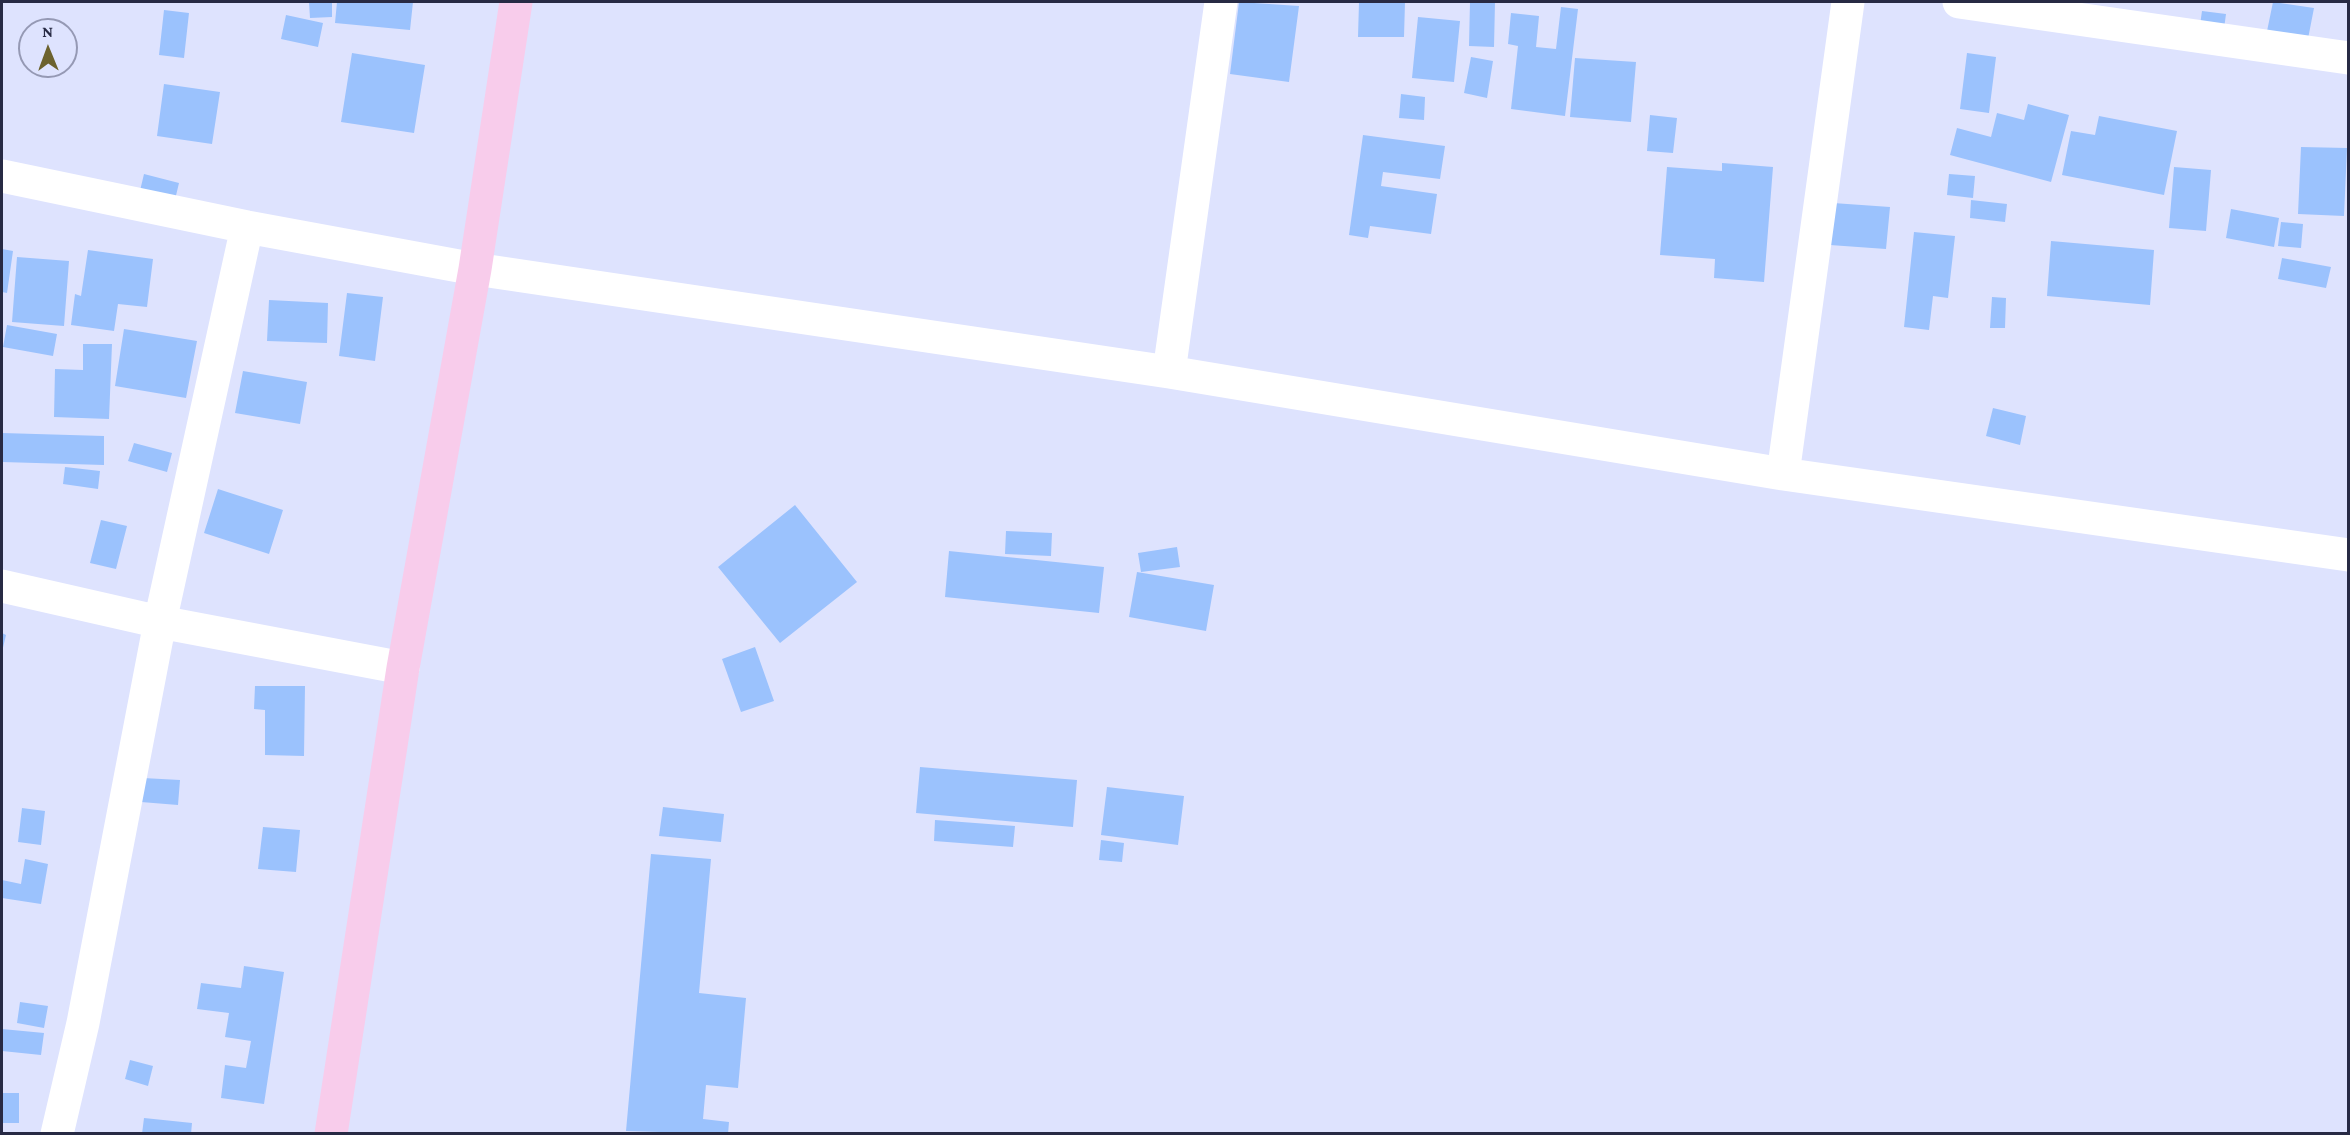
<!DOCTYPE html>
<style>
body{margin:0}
#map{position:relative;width:2350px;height:1135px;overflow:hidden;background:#dee3fe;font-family:"Crimson Pro",serif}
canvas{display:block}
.frame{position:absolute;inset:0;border:3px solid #272a44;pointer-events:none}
.north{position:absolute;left:18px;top:18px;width:60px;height:60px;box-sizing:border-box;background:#dee3fe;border:2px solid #9599b4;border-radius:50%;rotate:359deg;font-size:16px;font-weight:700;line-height:24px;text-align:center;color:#272a44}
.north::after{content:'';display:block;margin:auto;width:21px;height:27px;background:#6c622e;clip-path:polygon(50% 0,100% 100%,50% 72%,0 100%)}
</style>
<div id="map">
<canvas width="2350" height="1135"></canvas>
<div class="frame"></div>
<div class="north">N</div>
</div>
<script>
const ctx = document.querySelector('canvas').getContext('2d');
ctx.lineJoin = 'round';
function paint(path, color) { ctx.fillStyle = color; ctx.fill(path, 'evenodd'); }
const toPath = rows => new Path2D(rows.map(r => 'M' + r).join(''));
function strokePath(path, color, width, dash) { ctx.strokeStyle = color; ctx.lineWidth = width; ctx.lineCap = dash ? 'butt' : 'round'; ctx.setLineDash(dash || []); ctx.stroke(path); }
paint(toPath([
 [309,2,332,2,332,17,310,18],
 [337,2,413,2,410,30,335,23],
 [1239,2,1299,6,1289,82,1230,74],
 [1359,2,1405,2,1404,37,1358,37],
 [1470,2,1495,2,1494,47,1469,46],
 [2273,2,2314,8,2306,49,2265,41],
 [1561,7,1578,9,1565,116,1511,109,1518,46,1508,44,1511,13,1539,16,1536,47,1556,49],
 [164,10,189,13,184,58,159,55],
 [2202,11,2226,14,2223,36,2199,32],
 [286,15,323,23,318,47,281,39],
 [1418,17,1460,21,1454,82,1412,78],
 [352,53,425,65,414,133,341,122],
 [1967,53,1996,57,1989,113,1960,109],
 [1471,57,1493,61,1487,98,1464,93],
 [1575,58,1636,62,1631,122,1570,117],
 [164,84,220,92,212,144,157,136],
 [1401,94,1425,97,1424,120,1399,118],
 [2028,104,2069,115,2051,182,1950,155,1957,128,1991,137,1997,113,2024,120],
 [1650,115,1677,118,1673,153,1647,151],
 [2099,116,2177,131,2164,195,2062,175,2071,131,2095,135],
 [1363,135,1445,146,1440,179,1383,172,1381,186,1437,194,1431,234,1370,226,1368,238,1349,235],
 [2301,147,2347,148,2344,216,2298,214],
 [1722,163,1773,167,1764,282,1714,278,1715,259,1660,255,1667,167,1722,171],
 [2174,167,2211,170,2206,231,2169,228],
 [144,174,179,183,173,208,138,199],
 [1949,174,1975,176,1973,198,1947,195],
 [1971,200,2007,204,2005,222,1970,218],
 [1833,203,1890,207,1886,249,1830,245],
 [2231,209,2279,218,2274,247,2226,238],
 [2281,222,2303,224,2301,248,2278,246],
 [1914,232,1955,236,1948,298,1933,296,1929,330,1904,327],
 [2051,241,2154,250,2150,305,2047,296],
 [2,249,13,251,7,293,2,292],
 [88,250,153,259,147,307,118,304,114,331,71,325,75,294,81,296],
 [17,257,69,261,64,326,12,322],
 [2282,258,2331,267,2326,288,2278,279],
 [347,293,383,297,375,361,339,356],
 [1992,297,2006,298,2005,328,1990,328],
 [269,300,328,303,327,343,267,341],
 [7,325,57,334,53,356,3,347],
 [124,329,197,341,186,398,115,386],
 [83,344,112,344,109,419,54,417,55,369,83,370],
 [243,371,307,382,300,424,235,413],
 [1993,408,2026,416,2020,445,1986,436],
 [2,433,104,436,104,465,2,462],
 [134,443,172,453,167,472,128,461],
 [65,467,100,471,98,489,63,484],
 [218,489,283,510,269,554,204,533],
 [795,505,857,582,780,643,718,567],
 [101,520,127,526,116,569,90,563],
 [1006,531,1052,533,1051,556,1005,554],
 [1177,547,1180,567,1141,572,1138,553],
 [949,551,1104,567,1099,613,945,597],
 [1137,572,1214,585,1206,631,1129,617],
 [2,633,6,635,2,652],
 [755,647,774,701,741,712,722,659],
 [255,686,305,686,304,756,265,755,265,710,254,709],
 [920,767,1077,780,1073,827,916,813],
 [143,778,180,780,178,805,141,802],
 [1107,787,1184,796,1178,845,1101,835],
 [663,807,724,814,721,842,659,836],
 [22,808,45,811,41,845,18,842],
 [935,820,1015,826,1013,847,934,841],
 [263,827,300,830,296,872,258,869],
 [1101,840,1124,843,1122,862,1099,860],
 [651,854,711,859,699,993,746,998,738,1088,706,1085,703,1119,729,1122,728,1134,626,1131],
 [25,859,48,864,41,904,2,898,2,880,21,884],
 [244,966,284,972,264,1104,221,1098,225,1065,246,1068,251,1041,225,1037,229,1013,197,1009,201,983,241,988],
 [20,1002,48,1006,44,1028,17,1023],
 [2,1029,44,1033,41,1055,2,1051],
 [130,1060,153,1066,148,1086,125,1079],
 [2,1093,19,1093,19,1123,2,1123],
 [144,1118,192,1123,191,1134,142,1134]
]), '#9bc2fd');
strokePath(toPath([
 [1959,2,2348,58],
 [2,176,247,227,475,269,1169,372,1783,474,2348,555],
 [1169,372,1221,2],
 [1783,474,1848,2],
 [2,586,160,622,403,668],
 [57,1134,83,1023,160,622,247,227]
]), '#fff', 33);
strokePath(toPath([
 [331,1134,403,668,475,269,516,2]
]), '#f8cceb', 33);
</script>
